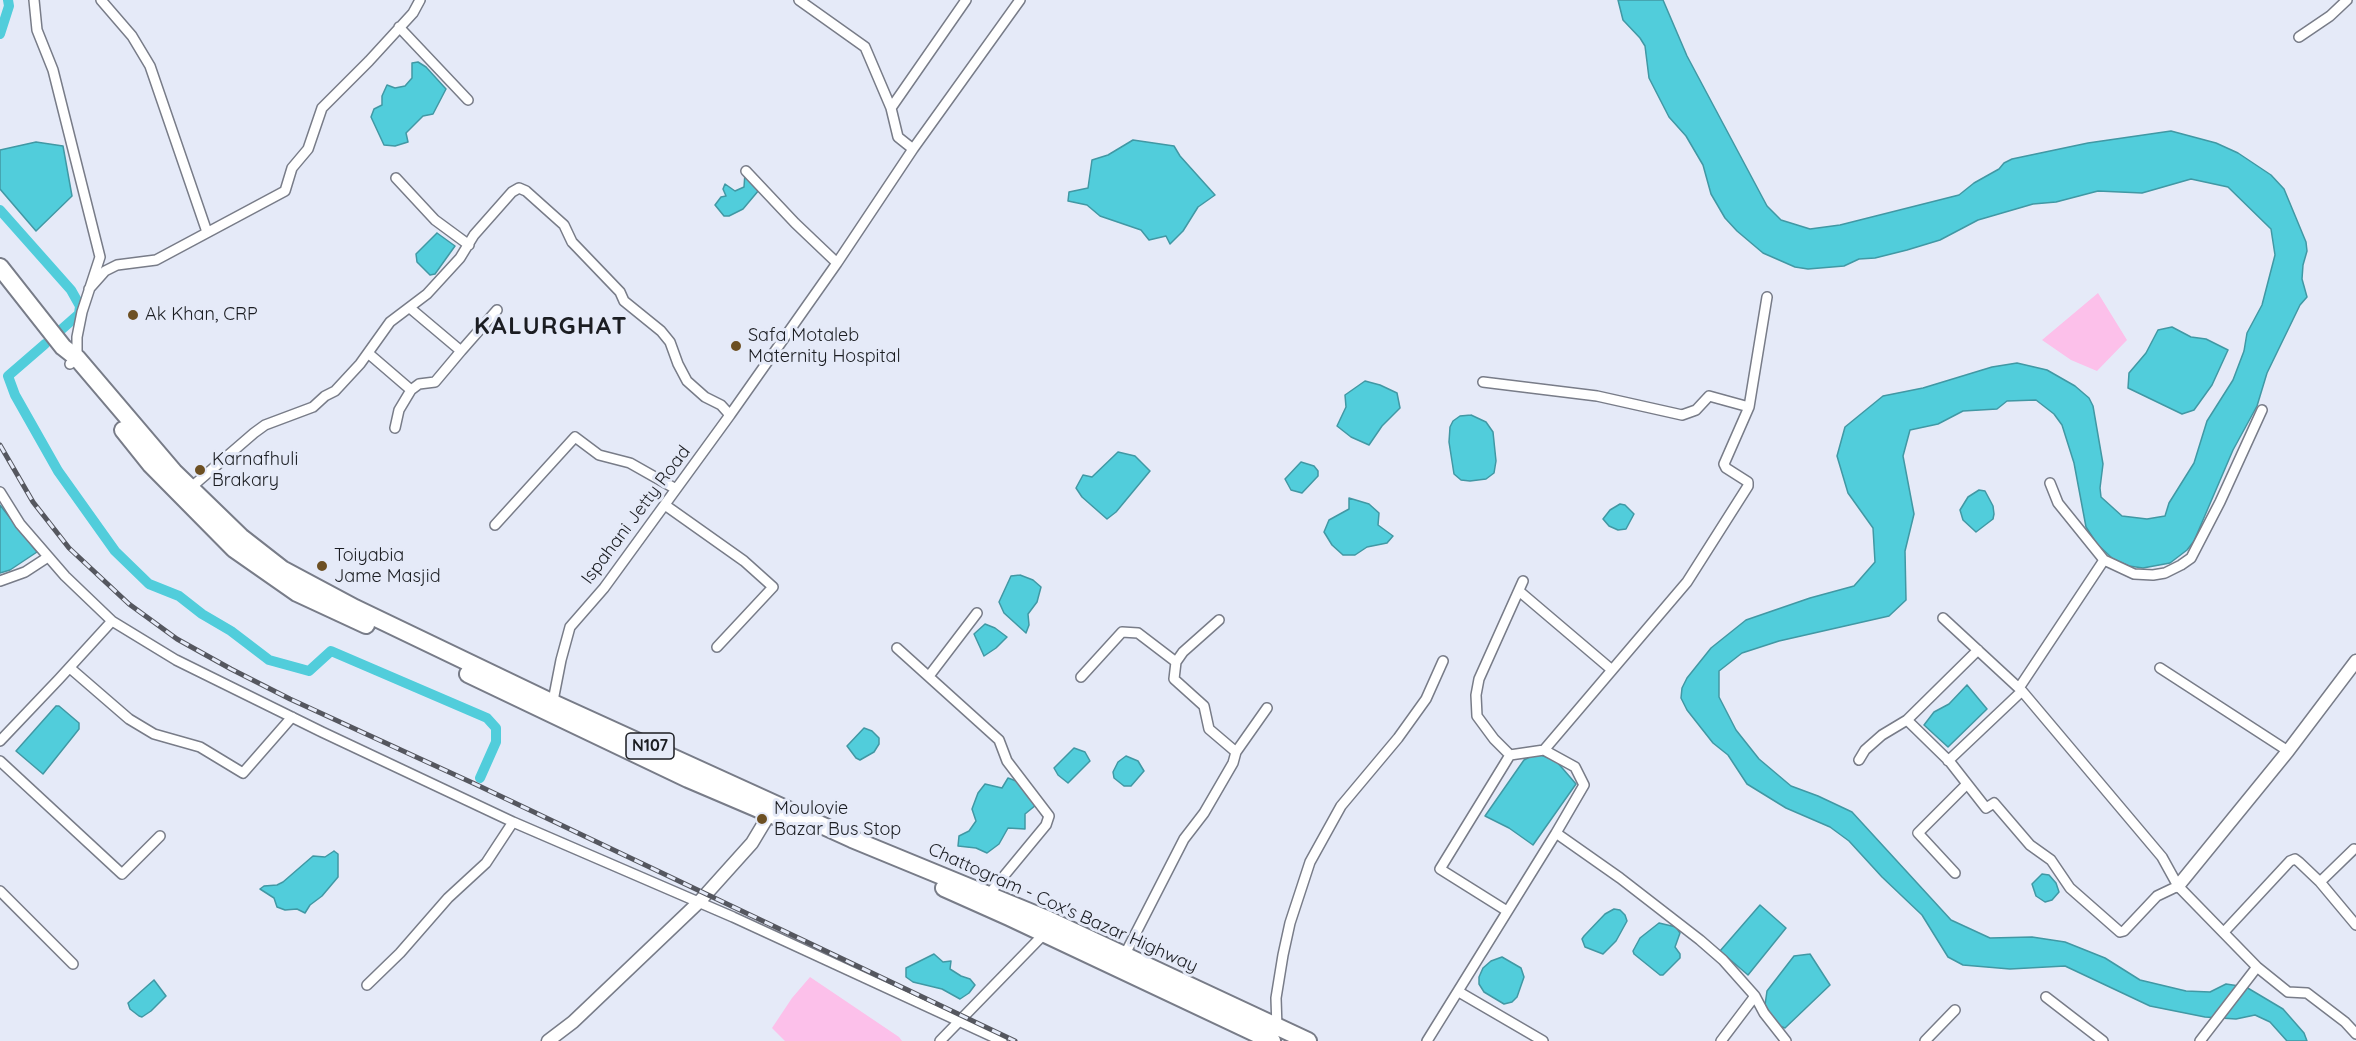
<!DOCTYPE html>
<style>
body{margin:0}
canvas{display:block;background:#e5eaf8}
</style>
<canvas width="2356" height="1041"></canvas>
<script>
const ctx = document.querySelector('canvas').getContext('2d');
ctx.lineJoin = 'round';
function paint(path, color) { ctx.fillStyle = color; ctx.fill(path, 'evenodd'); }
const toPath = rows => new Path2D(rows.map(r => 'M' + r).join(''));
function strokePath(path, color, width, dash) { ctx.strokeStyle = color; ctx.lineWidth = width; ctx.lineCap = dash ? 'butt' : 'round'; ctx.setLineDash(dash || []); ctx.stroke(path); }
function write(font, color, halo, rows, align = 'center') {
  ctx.font = font + ' Quicksand,sans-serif'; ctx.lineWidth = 6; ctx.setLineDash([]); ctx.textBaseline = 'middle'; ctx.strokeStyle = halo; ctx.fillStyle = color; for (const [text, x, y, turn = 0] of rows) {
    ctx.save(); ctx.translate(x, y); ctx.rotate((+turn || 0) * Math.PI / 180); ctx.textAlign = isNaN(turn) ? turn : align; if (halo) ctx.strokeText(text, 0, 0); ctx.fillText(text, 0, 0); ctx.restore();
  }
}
paint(toPath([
 [2098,293,2127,340,2097,371,2071,360,2042,340],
 [810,977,899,1037,902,1041,785,1041,772,1028,792,998]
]), '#fcc0ea');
const water = toPath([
 [1618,0,1663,0,1687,56,1767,206,1781,220,1810,229,1840,225,1959,195,1974,183,1999,169,2004,163,2012,159,2088,143,2171,131,2216,143,2238,153,2271,175,2284,189,2306,242,2307,251,2303,265,2302,279,2307,297,2300,305,2267,373,2257,406,2233,450,2194,541,2187,550,2170,563,2143,568,2129,566,2113,559,2097,544,2086,527,2074,463,2062,425,2054,414,2036,400,2007,401,1997,409,1963,411,1938,424,1910,430,1903,456,1914,514,1905,551,1906,600,1889,616,1779,641,1742,653,1719,671,1719,697,1736,730,1759,759,1791,786,1818,796,1852,812,1951,920,1990,938,2032,937,2065,942,2105,958,2140,980,2186,991,2210,992,2226,984,2246,987,2283,1009,2304,1033,2307,1041,2287,1041,2270,1022,2255,1015,2236,1019,2205,1017,2150,1006,2065,966,2010,969,1963,965,1948,957,1922,915,1882,877,1849,841,1830,827,1786,808,1747,784,1728,755,1713,743,1687,710,1681,698,1682,688,1687,678,1711,648,1746,620,1810,598,1854,586,1875,562,1873,528,1848,493,1837,456,1845,427,1883,396,1923,388,1992,367,2017,363,2047,370,2075,386,2089,398,2093,406,2103,464,2100,488,2101,497,2122,516,2147,519,2165,516,2169,503,2194,463,2207,421,2233,380,2244,351,2247,333,2262,305,2275,255,2271,229,2228,187,2191,179,2142,193,2098,191,2056,202,2033,204,1978,220,1940,240,1907,250,1875,258,1859,259,1844,266,1808,269,1795,267,1763,253,1737,231,1725,218,1711,194,1703,165,1686,136,1669,117,1649,78,1645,46,1640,38,1623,20,1618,0],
 [418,62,426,67,446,89,433,114,423,116,406,133,408,142,395,146,384,145,371,117,374,109,382,105,382,96,387,85,395,88,405,86,412,78,412,63,418,62],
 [1133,140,1174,146,1180,156,1215,195,1198,207,1183,231,1170,244,1166,236,1149,240,1141,230,1100,216,1087,205,1068,201,1069,192,1088,188,1092,160,1108,155,1133,140],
 [36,142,63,146,72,196,36,231,0,189,0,150,36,142],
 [745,173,759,190,743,209,729,216,724,216,715,205,721,197,726,196,723,189,725,184,735,191,744,187,745,173],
 [437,233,455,246,435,274,430,275,417,262,416,254,437,233],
 [2172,327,2191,337,2206,339,2228,350,2212,385,2194,410,2182,414,2128,388,2129,373,2146,353,2158,330,2172,327],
 [1365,381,1380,385,1397,393,1400,408,1382,426,1369,445,1351,437,1337,426,1346,407,1345,395,1365,381],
 [1471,415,1486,422,1493,432,1496,461,1494,473,1486,479,1470,481,1461,480,1454,474,1449,442,1450,427,1453,421,1460,416,1471,415],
 [1118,452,1135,456,1150,471,1116,512,1107,519,1082,497,1076,488,1083,475,1092,477,1118,452],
 [1301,462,1314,466,1318,471,1318,476,1302,493,1291,490,1285,479,1301,462],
 [1979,490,1985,491,1993,506,1994,514,1993,519,1976,532,1963,520,1960,510,1968,497,1979,490],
 [1349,498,1369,504,1379,513,1378,525,1393,536,1387,543,1367,547,1355,555,1343,555,1332,545,1324,532,1329,520,1349,509,1349,498],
 [1620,504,1625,505,1634,514,1626,529,1618,530,1609,526,1603,519,1610,510,1620,504],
 [0,505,37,552,10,570,0,573,0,505],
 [1020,575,1033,580,1041,587,1037,602,1028,614,1029,625,1026,633,1004,613,999,602,1011,576,1020,575],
 [985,624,995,628,1007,637,996,648,984,656,974,634,985,624],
 [1967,685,1987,709,1948,747,1924,725,1934,712,1949,704,1967,685],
 [56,706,59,706,79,723,79,729,43,774,16,751,56,706],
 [864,728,872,731,879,738,879,744,874,752,860,760,856,758,847,746,864,728],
 [1074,748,1085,752,1090,761,1068,783,1058,775,1054,768,1074,748],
 [1537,753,1557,762,1576,784,1533,845,1509,828,1485,816,1524,760,1537,753],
 [1126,756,1138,761,1144,771,1131,786,1124,786,1114,778,1113,772,1118,762,1126,756],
 [1008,778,1019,782,1036,805,1025,814,1025,829,1008,828,999,844,987,853,976,848,958,846,959,836,969,831,976,821,972,809,978,793,985,784,1002,788,1008,778],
 [334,851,338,854,338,877,322,896,310,905,305,913,297,909,285,910,277,907,274,898,260,889,264,886,277,885,283,882,313,856,325,857,334,851],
 [2042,874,2049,875,2056,883,2059,892,2052,900,2045,902,2036,896,2032,884,2042,874],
 [1760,905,1786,928,1748,975,1720,951,1760,905],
 [1614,909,1620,910,1625,915,1627,921,1616,941,1603,954,1585,947,1582,939,1584,936,1605,914,1614,909],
 [1659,923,1676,927,1680,933,1675,947,1680,954,1680,958,1663,975,1660,975,1634,954,1633,951,1640,938,1659,923],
 [934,954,943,962,951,961,950,969,961,976,970,979,975,985,969,993,960,999,942,989,913,982,906,977,906,968,934,954],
 [1810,954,1830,985,1785,1028,1777,1025,1765,1005,1767,991,1794,956,1810,954],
 [1502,957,1521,968,1524,977,1517,997,1512,1002,1504,1004,1484,992,1479,984,1479,977,1483,968,1491,961,1502,957],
 [154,980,166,996,151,1011,142,1017,139,1016,130,1009,128,1003,154,980]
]);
paint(water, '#51cddb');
strokePath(water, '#4198a4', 1.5);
strokePath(toPath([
 [0,34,9,6,8,0],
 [0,210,71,290,80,306,79,314,62,329],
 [45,344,8,376,15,395,58,471,115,551,149,584,179,596,202,614,231,631,269,660,309,671,331,651,487,718,496,728,496,742,480,778]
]), '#51cddb', 10);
const minor = toPath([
 [34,0,37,30,53,70,100,257,82,312,77,337,77,358,70,364],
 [101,0,132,36,150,66,207,232],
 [799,0,865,47,891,108,898,137,913,149,837,263],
 [399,27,468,100],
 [2299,37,2330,16,2347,0],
 [891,108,966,0],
 [913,149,1020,0],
 [396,178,435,220,469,245],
 [89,289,105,271,117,265,156,260,285,191,292,168,308,149,322,108,369,61,413,13,420,0],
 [461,351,497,310],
 [368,353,411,390,419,384,435,382,461,351,410,308],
 [1483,382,1597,396,1682,415,1696,410,1709,396,1749,407],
 [730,415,837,263,795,223,746,171],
 [395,428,399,410,411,390],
 [2050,483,2058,503,2104,560,2134,574,2153,575,2165,573,2181,565,2191,558,2220,502,2262,410],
 [188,490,254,433,265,425,313,407,325,396,335,391,360,364,390,322,427,294,460,258,474,235,512,192,519,188,526,191,564,225,572,242,620,292,624,301,661,331,670,342,678,364,687,381,705,397,721,405,730,415,604,588,570,627,561,660,552,706],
 [0,492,20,524,65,576,112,621,59,679,0,741],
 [665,505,744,561,773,587,717,647],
 [495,525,575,437,599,455,630,463,676,489],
 [0,581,25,572,48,557],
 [1519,591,1612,670],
 [1943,618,2022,691,2162,857,2178,886,2257,967,2288,992,2307,993,2345,1022,2356,1034],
 [112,621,176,660,322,732,513,822,733,917,1002,1041],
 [897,648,999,740,1007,761,1049,816,1046,825,989,894],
 [1978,650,1907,720,1950,762,1986,808,1994,803,2030,845,2051,860,2070,888,2120,932,2124,931,2157,896,2178,886],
 [70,668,129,719,154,734,200,747,243,773,292,717],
 [2160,668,2288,751],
 [929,676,977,613],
 [1081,677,1122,632,1138,633,1176,662],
 [2019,688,2104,560],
 [1544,750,1687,582,1748,486,1748,482,1726,468,1724,464,1749,407,1767,297],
 [1236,752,1267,708],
 [1510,755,1544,750,1575,767,1584,785,1556,833,1620,878,1700,940,1723,960,1755,996,1721,1041],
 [1859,760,1865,750,1882,735,1907,720],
 [0,761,122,874,160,836],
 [1948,761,2022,691],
 [1955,873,1918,833,1966,785],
 [2320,882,2356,925],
 [0,891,73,964],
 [1507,911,1440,869,1510,755,1494,739,1477,716,1476,695,1479,679,1523,581],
 [2224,932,2290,861,2295,859,2299,862,2320,882,2354,849],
 [1123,958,1184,839,1204,813,1233,763,1236,752,1209,729,1204,706,1174,679,1176,662,1183,652,1219,620],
 [367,985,400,953,448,898,486,863,513,822],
 [1459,992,1543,1041],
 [1755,996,1764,1013,1786,1041],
 [2046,997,2103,1041],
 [1277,1029,1276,998,1283,955,1290,923,1310,862,1341,806,1398,738,1426,699,1443,661],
 [940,1041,1045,933],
 [1427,1041,1556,833],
 [1925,1041,1955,1010],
 [2200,1041,2257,967]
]);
const tertiary = toPath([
 [2178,886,2288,751,2356,661],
 [548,1041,573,1022,699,902,752,843,773,808]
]);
const trunk = toPath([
 [0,267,63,347,77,358,174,472,241,537,282,569,355,608,553,703,852,839,1049,920,1308,1041],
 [123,430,151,465,234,549,297,593,366,625],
 [468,674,688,779,796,825],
 [944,888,1009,917,1272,1041]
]);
strokePath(minor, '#787c88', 12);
strokePath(tertiary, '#787c88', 15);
strokePath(trunk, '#787c88', 20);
strokePath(minor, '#fff', 9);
strokePath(tertiary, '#fff', 12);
strokePath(trunk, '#fff', 16);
const rail = toPath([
 [0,445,33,502,69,548,129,604,177,639,231,669,290,699,475,784,1015,1041]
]);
strokePath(rail, '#55575f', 5);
strokePath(rail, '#e5eaf8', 3, [9]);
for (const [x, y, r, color] of [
 [133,315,6,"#6d5023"],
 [736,346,6,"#6d5023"],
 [200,470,6,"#6d5023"],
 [322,566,6,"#6d5023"],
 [762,819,6,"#6d5023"]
]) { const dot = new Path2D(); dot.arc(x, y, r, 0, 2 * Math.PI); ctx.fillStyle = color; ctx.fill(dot); strokePath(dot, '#e5eaf8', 2); }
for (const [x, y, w] of [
 [650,746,48]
]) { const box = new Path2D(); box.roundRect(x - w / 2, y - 13, w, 26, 4.5); ctx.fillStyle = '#e5eaf8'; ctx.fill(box); strokePath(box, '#1b1d22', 1.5); }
write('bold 16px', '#1b1d22', null, [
 ["N107",650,746]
]);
write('18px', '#1b1d22', '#e5eaf8', [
 ["Ak Khan, CRP",145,315],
 ["Safa Motaleb",748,336],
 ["Maternity Hospital",748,357],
 ["Karnafhuli",212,460],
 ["Brakary",212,481],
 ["Toiyabia",334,556],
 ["Jame Masjid",334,577],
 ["Moulovie",774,809],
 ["Bazar Bus Stop",774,830]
], 'left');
write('18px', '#1b1d22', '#e5eaf8', [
 ["Ispahani Jetty Road",636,515,-53],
 ["Chattogram - Cox's Bazar Highway",1063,908,24]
]);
ctx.letterSpacing = '1.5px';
write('bold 24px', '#1b1d22', '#e5eaf8', [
 ["KALURGHAT",551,327]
]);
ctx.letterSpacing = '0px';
</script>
